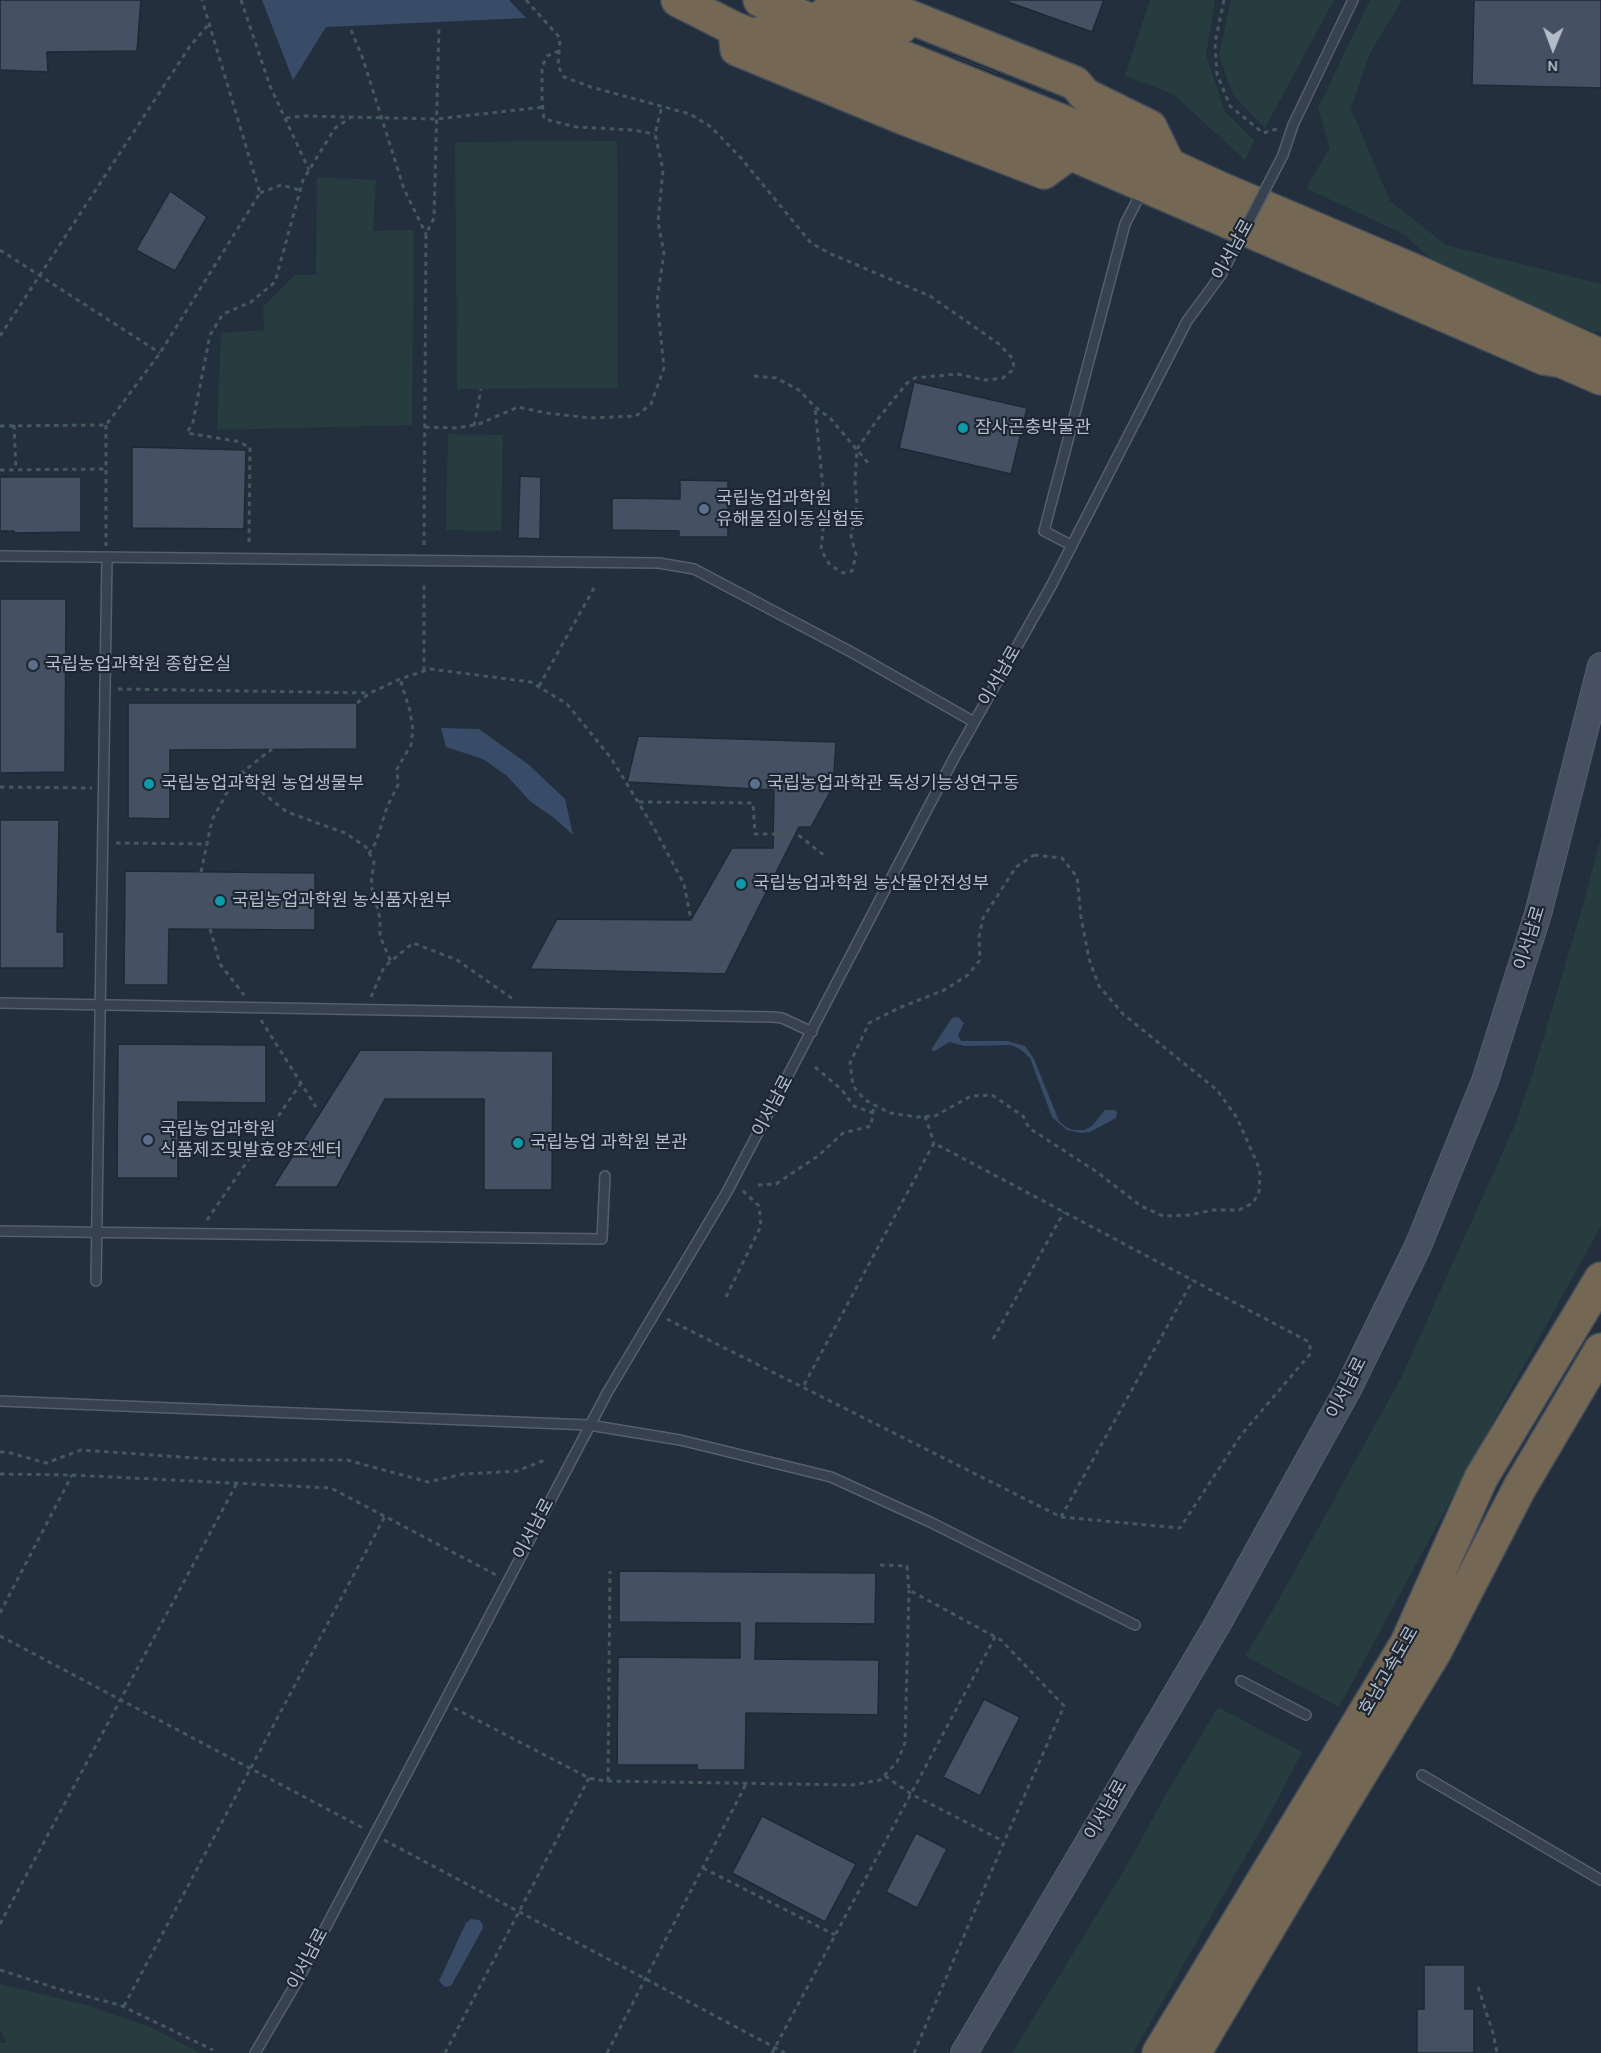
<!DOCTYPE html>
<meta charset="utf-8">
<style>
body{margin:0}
#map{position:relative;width:1601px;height:2053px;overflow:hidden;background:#242f3e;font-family:Karla,sans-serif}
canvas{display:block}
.north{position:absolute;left:1523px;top:18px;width:60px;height:60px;-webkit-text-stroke:4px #1d2633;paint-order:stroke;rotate:181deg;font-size:16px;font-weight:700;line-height:24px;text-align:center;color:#b4bcc9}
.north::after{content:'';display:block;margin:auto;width:21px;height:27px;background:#b4bcc9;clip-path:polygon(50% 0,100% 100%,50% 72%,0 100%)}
</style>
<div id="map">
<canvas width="1601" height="2053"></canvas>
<div class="north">N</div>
</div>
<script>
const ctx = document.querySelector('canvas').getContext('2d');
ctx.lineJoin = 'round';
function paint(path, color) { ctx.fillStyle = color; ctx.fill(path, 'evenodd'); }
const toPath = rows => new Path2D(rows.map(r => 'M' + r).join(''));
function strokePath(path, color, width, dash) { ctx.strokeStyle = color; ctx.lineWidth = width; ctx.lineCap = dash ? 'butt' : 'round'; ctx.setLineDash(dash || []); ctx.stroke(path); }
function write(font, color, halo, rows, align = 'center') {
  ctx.font = font + ' Karla,"Noto Sans KR",sans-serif'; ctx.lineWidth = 4.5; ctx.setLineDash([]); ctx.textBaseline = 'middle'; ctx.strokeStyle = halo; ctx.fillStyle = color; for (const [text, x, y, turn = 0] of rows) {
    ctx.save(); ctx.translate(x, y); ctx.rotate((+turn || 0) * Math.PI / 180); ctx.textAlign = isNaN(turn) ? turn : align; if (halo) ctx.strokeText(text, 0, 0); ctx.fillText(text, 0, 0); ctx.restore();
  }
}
paint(toPath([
 [1150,0,1215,0,1206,55,1225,112,1254,140,1245,160,1173,94,1125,76],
 [1231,0,1334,0,1265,128,1233,95,1219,55],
 [1370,0,1402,0,1370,53,1351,109,1390,201,1446,245,1601,284,1601,332,1594,332,1437,265,1405,235,1306,188,1330,148,1318,108],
 [617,141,618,388,457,389,455,142],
 [317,177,376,180,373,231,414,230,412,425,217,430,221,333,264,330,263,307,295,275,316,275],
 [448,434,503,435,501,531,446,530],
 [1601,837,1601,1226,1501,1407,1339,1707,1245,1656,1277,1603,1402,1376,1514,1127,1533,1073,1585,898],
 [1218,1707,1302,1752,1271,1812,1133,2053,1012,2053,1129,1862,1169,1789],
 [0,1984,86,2005,150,2027,200,2053,0,2053,0,2043,7,2043,0,2030]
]), '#263c3f');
paint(toPath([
 [262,0,509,0,526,18,326,27,293,80],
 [441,728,479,729,529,765,565,799,573,835,553,817,531,802,507,776,483,759,446,747],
 [958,1017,964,1023,958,1035,961,1041,1007,1041,1025,1046,1034,1059,1059,1121,1066,1127,1073,1130,1085,1130,1092,1126,1105,1110,1114,1110,1117,1112,1116,1118,1090,1132,1081,1133,1067,1130,1052,1117,1030,1058,1020,1049,1011,1045,965,1046,949,1042,935,1051,931,1050,952,1018],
 [471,1919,479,1920,482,1923,483,1928,451,1986,445,1987,439,1981,466,1923]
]), '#394c67');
const building = toPath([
 [0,0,141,0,137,51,47,52,48,72,0,70,0,0],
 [1008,0,1104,0,1092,32,1008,2,1008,0],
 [1474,0,1601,0,1601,88,1472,85,1474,0],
 [953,55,999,73,998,75,952,57,953,55],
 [170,191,207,217,175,271,136,250,170,191],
 [914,382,1027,408,1011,474,899,448,914,382],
 [132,447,246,450,244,529,132,528,132,447],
 [520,476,541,477,540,539,518,538,520,476],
 [0,477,81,477,81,532,14,533,14,531,0,531,0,477],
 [680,480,728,481,728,537,679,537,679,531,612,530,612,498,680,499,680,480],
 [0,599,66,599,65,772,0,773,0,599],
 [128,703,357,703,357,749,170,750,170,819,128,818,128,703],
 [638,736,836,742,833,787,811,827,799,827,725,974,530,969,557,919,691,920,732,848,773,848,774,790,627,782,638,736],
 [0,820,59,820,57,932,64,932,64,968,0,968,0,820],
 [125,871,315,873,315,930,169,929,168,985,124,985,125,871],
 [118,1044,266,1045,266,1103,178,1102,178,1178,117,1178,118,1044],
 [360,1050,553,1051,552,1190,484,1190,484,1099,385,1099,337,1187,273,1187,360,1050],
 [619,1571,876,1573,875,1624,756,1623,755,1659,879,1660,878,1715,746,1713,745,1770,697,1770,697,1765,617,1765,618,1657,740,1658,740,1623,619,1622,619,1571],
 [984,1699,1020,1717,980,1796,943,1777,984,1699],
 [762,1816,856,1864,825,1922,732,1873,762,1816],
 [916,1833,947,1849,917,1908,886,1892,916,1833],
 [1424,1965,1465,1965,1465,2009,1474,2009,1474,2053,1417,2053,1417,2009,1424,2009,1424,1965]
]);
paint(building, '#455162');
strokePath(building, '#1f2835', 1.5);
const service = toPath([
 [1283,155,1293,125,1353,0],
 [1071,545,1044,531,1125,224,1142,191],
 [0,556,659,563,694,569,853,653,974,722],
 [0,1003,773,1017,782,1018,812,1032],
 [0,1231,602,1239,605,1176],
 [96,1281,107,557],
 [0,1401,589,1425,680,1440,831,1477,930,1522,1135,1625],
 [1241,1681,1306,1715],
 [1422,1775,1601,1880],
 [255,2053,298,1980,607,1393,727,1192,954,758,1050,588,1187,321,1221,275]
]);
const secondary = toPath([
 [964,2053,1217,1625,1348,1389,1418,1246,1485,1081,1538,914,1601,666]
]);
const motorway = toPath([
 [678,0,735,29,754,36,763,32,915,89,1070,153,1544,358,1562,361,1601,378],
 [760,0,1151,157,1221,189,1417,272,1601,356],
 [885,14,900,13,1075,83,1085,95,1150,127,1169,166],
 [817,22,839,1,885,14,892,23,901,27],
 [735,29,737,49,904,118,1044,172,1070,153],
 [1159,2053,1407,1643,1481,1478,1601,1279],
 [1194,2053,1339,1809,1434,1653,1520,1487,1601,1350]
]);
strokePath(service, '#565f6c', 12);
strokePath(secondary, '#565f6c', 28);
strokePath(motorway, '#434c59', 36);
strokePath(toPath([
 [241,0,270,86,309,170],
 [526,0,560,38,558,66,564,77,591,87,690,114,711,127,741,158,811,243,831,254,930,296,999,344,1013,359,1014,369,1003,378,985,380,957,374,915,378,907,383,877,420,857,449,855,482,857,504,851,536,856,555,852,571,843,573,830,565,821,550,825,509,815,407],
 [1224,0,1215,43,1217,74,1230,106,1263,133,1277,129],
 [351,30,363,59,404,189,426,234],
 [559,51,547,56,542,67,542,101,544,119,576,127,632,130,655,134],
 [286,118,304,116,437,119,543,107],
 [260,193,281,185,300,190],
 [0,250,160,353],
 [0,336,190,46,209,24],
 [754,376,776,378,799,390,815,407,830,418,869,464],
 [14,425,16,470],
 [106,425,106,546],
 [0,426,106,425,160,353,260,193,202,0],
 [474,426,481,389],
 [425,427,457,428,479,424,518,407,546,413,590,418,636,416,651,404,664,368,657,300,664,253,658,222,663,170,655,134,662,106],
 [0,470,106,469],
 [249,542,250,447,236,441,187,433,193,422,210,335,223,314,251,302,275,282,303,180,335,128,350,118],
 [424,545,426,234,434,218,439,26],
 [424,671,424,584],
 [539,686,594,588],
 [118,689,370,693],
 [357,703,370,693,400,679,430,669,531,682,567,704,611,758,654,828,684,884,691,920],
 [243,772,265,795,287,812,345,833,366,847,374,862,371,885,380,918,380,936,391,962],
 [0,787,92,788],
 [639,802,753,803,755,834,797,834,825,856],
 [116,843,207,844],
 [369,854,376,842,387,807,398,785,397,769,411,745,413,730,410,711,400,679],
 [1034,855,1062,858,1077,877,1081,917,1089,959,1099,986,1123,1014,1217,1090,1237,1118,1260,1170,1259,1192,1253,1203,1239,1210,1213,1210,1190,1215,1163,1216,1141,1206,1097,1172,1029,1128,1023,1116,992,1095,971,1096,935,1116,917,1117,890,1113,865,1100,853,1086,850,1063,869,1023,899,1008,944,990,968,975,980,960,979,937,983,918,1016,867,1034,855],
 [201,872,212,820,235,778,272,749],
 [210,929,220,964,244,995],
 [371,997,384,967,413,943,457,960,513,999],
 [261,1020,316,1107],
 [815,1067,842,1090,854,1106,873,1113],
 [925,1116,934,1143],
 [758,1185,776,1184,818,1156,843,1133,871,1126,874,1104],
 [207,1220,301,1083],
 [726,1297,761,1226,759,1206,741,1189],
 [667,1319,1061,1517,1180,1528,1241,1435,1311,1353,1309,1342,934,1143,803,1387],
 [993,1339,1064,1212],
 [0,1452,7,1452,46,1463,81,1450,225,1460,347,1460,428,1482,463,1474,517,1471,545,1460],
 [0,1474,72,1475,331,1488,498,1576],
 [1061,1517,1193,1280],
 [880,1565,907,1566,909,1590,1001,1640,1064,1706,1004,1842,914,2053],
 [0,1613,72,1475],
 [0,1636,363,1828],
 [454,1708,589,1778,605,1781,852,1785,880,1780,897,1762,905,1743,909,1590],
 [885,1776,911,1794,1003,1841],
 [608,1781,610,1571],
 [384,1840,785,2053],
 [703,1868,835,1935],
 [0,1924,237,1483],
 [0,1970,62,1990,120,2005,213,2050],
 [1478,1987,1493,2033,1497,2053],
 [124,2006,385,1516],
 [445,2053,589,1778],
 [607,2053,746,1784],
 [772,2053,995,1637]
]), '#44595c', 3, [4.5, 4.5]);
strokePath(service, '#38414e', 9);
strokePath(secondary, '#465061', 26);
strokePath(motorway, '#746855', 33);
const serviceBridge = toPath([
 [1221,275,1283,155]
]);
strokePath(serviceBridge, '#565f6c', 12, []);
strokePath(serviceBridge, '#38414e', 9);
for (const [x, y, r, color] of [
 [963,428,6,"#0f9aa8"],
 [704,509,6,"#5c6f8a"],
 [33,665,6,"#5c6f8a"],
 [149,784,6,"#0f9aa8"],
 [755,784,6,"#5c6f8a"],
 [741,884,6,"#0f9aa8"],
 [220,901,6,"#0f9aa8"],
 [148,1140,6,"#5c6f8a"],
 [518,1143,6,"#0f9aa8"]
]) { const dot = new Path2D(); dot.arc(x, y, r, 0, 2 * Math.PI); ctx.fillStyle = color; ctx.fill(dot); strokePath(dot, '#1d2633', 2); }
write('18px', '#b4bcc9', '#1d2633', [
 ["이서남로",1233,250,-61],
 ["이서남로",1000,676,-60],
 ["이서남로",1530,938,-73],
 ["이서남로",773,1106,-62],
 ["이서남로",1347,1388,-63],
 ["이서남로",534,1529,-62],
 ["호남고속도로",1389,1671,-60],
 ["이서남로",1106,1810,-60],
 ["이서남로",308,1959,-62]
]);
write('18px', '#b4bcc9', '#1d2633', [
 ["잠사곤충박물관",975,428],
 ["국립농업과학원",716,499],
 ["유해물질이동실험동",716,520],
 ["국립농업과학원 종합온실",45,665],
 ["국립농업과학원 농업생물부",161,784],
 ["국립농업과학관 독성기능성연구동",767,784],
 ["국립농업과학원 농산물안전성부",753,884],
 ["국립농업과학원 농식품자원부",232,901],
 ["국립농업과학원",160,1130],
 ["식품제조및발효양조센터",160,1151],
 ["국립농업 과학원 본관",530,1143]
], 'left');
</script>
